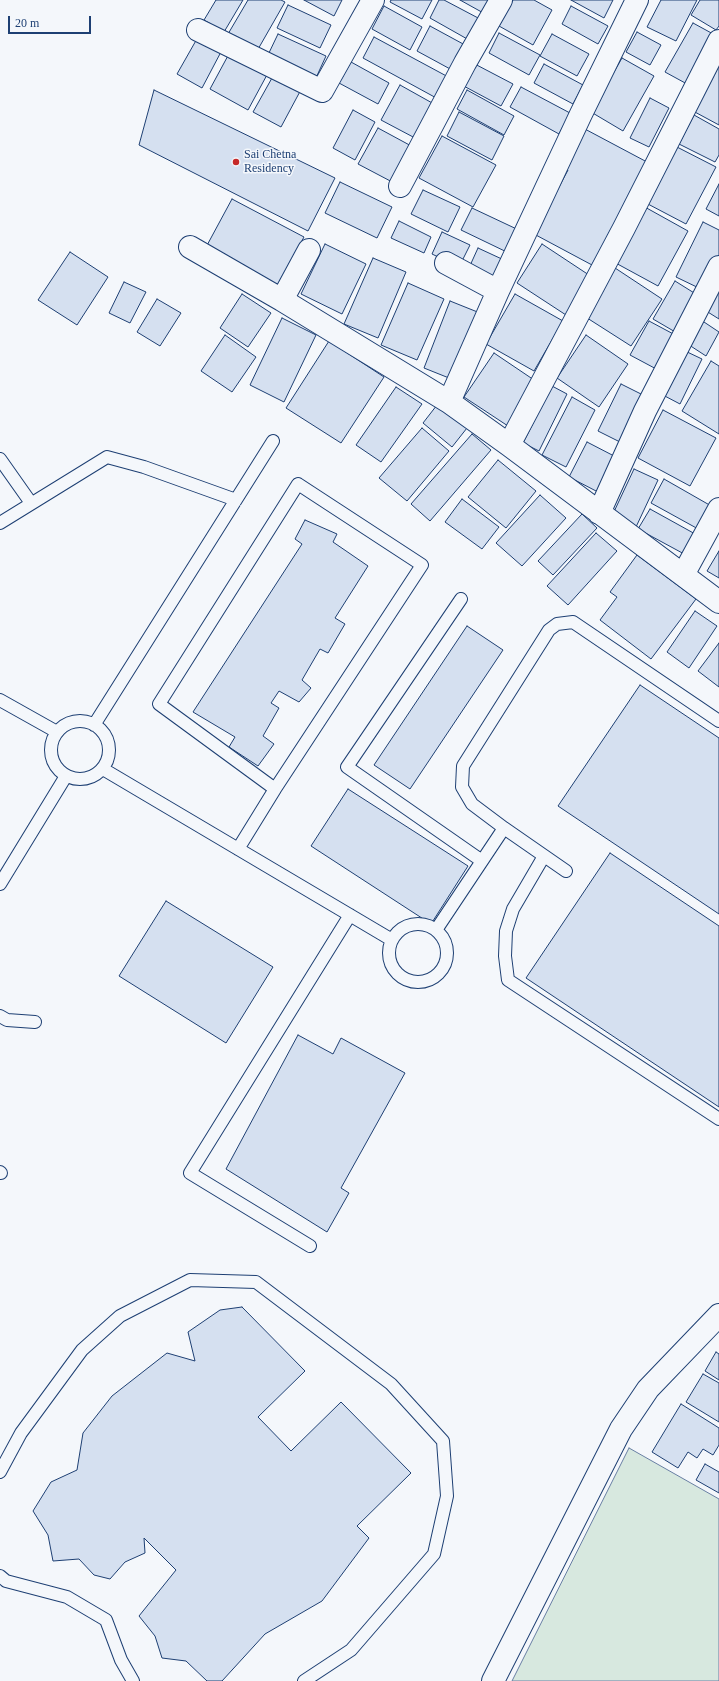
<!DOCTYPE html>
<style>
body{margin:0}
#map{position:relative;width:719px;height:1681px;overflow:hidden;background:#f4f7fb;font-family:Georgia,serif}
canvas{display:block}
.scale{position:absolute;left:8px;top:16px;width:83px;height:18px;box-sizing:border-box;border:2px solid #1d3f73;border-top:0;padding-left:5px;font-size:12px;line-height:14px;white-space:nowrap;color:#1d3f73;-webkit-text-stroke:3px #f4f7fb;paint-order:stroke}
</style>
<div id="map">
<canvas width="719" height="1681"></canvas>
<div class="scale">20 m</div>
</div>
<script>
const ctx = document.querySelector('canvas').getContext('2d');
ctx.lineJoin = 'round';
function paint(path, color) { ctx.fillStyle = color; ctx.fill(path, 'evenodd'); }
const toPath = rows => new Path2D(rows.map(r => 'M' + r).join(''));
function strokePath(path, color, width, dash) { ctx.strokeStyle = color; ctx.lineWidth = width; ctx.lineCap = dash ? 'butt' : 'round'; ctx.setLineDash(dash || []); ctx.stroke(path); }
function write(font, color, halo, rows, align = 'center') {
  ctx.font = font + ' Georgia,serif'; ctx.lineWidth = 3; ctx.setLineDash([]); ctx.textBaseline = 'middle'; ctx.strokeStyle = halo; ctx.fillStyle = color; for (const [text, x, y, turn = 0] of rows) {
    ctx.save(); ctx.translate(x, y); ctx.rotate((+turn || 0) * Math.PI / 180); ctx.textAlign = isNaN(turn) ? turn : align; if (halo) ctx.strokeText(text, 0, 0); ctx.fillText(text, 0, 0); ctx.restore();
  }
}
const green = toPath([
 [629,1448,719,1499,719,1681,512,1681,629,1448]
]);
paint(green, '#d7e8df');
strokePath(green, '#687fa3', 1);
const building = toPath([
 [216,0,243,0,224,32,204,20,216,0],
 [248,0,281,0,285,2,257,51,228,34,248,0],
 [304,0,342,0,334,16,304,0],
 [391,0,432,0,422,19,390,2,391,0],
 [439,0,444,0,480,19,469,40,430,18,439,0],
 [460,0,495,0,487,15,460,0],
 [513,0,534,0,552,10,533,45,499,26,513,0],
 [571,0,613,0,604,18,571,0],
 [661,0,697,0,676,41,647,27,661,0],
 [700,0,719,0,719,26,716,30,691,15,700,0],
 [288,5,331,25,320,48,277,28,288,5],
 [384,6,422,27,410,50,372,29,384,6],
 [571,6,608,26,598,44,562,24,571,6],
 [693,23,715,35,687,84,665,72,693,23],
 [430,26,465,45,452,70,417,51,430,26],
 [637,32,661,45,650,65,626,52,637,32],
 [499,33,540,55,529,75,489,53,499,33],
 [278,34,326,56,315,80,267,57,278,34],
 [552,34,589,54,577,76,540,56,552,34],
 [198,37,222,50,202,88,177,74,198,37],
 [374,37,452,79,440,100,363,58,374,37],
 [230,52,268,73,248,110,210,89,230,52],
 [622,58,654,76,623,131,591,112,622,58],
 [351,62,389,83,378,104,339,83,351,62],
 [471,62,513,84,501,106,460,84,471,62],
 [544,64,583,85,573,104,534,83,544,64],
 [718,65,719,66,719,125,693,111,718,65],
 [277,69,304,84,281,127,253,112,277,69],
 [400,85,434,104,415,138,381,120,400,85],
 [521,87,570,113,559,134,510,107,521,87],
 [154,90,335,178,308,231,139,145,154,90],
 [467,90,514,116,504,135,457,109,467,90],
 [650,98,669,108,649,147,630,138,650,98],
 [353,110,375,122,355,160,333,148,353,110],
 [459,112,504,136,492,160,447,136,459,112],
 [694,115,719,129,719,155,715,162,679,144,694,115],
 [378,128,415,148,396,184,358,164,378,128],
 [583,128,647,162,592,265,534,234,568,170,562,167,583,128],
 [442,136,496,165,473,207,419,178,442,136],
 [675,146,716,167,686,224,646,203,675,146],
 [340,182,392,207,377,238,325,213,340,182],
 [719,184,719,216,706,209,719,184],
 [423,190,460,207,448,232,411,214,423,190],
 [232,199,304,237,276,288,205,249,232,199],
 [643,206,688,231,658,286,612,261,643,206],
 [472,208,523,232,513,255,461,230,472,208],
 [399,221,431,237,424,253,391,238,399,221],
 [703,222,719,230,719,257,703,290,676,277,703,222],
 [442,232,470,245,459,267,432,254,442,232],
 [325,244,366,264,342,314,301,294,325,244],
 [542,244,592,277,566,315,517,283,542,244],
 [478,248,504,260,494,282,468,270,478,248],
 [70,252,108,277,77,325,38,300,70,252],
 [373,258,406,272,378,338,344,324,373,258],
 [612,266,662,299,631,346,584,316,612,266],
 [675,281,699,296,677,333,653,319,675,281],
 [124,282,146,292,130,323,109,313,124,282],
 [408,283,444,299,417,360,381,345,408,283],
 [719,285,719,319,703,309,719,285],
 [242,294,271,313,248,347,220,328,242,294],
 [515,294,563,321,534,371,486,344,515,294],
 [157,299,181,313,160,346,137,332,157,299],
 [450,301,480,313,454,380,424,368,450,301],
 [282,318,316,335,284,402,250,385,282,318],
 [698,318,719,332,706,356,683,341,698,318],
 [649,321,679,337,660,371,630,355,649,321],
 [225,335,256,357,232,392,201,371,225,335],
 [586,335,628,364,599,407,557,378,586,335],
 [329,341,384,377,341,443,286,408,329,341],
 [683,350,702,359,680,404,661,394,683,350],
 [494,353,537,382,508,426,464,397,494,353],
 [711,361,719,366,719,434,682,411,711,361],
 [621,384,645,396,622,443,598,431,621,384],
 [552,386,567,394,539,451,523,443,552,386],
 [396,387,422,404,381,462,356,445,396,387],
 [572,397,595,410,566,467,542,455,572,397],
 [437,405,467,428,452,447,423,423,437,405],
 [663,410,716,438,690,486,638,458,663,410],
 [422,428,449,451,407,501,379,478,422,428],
 [472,434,491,450,430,521,411,504,472,434],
 [587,442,616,457,598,492,569,477,587,442],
 [498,460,536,491,506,528,468,497,498,460],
 [634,469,658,480,636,527,612,516,634,469],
 [664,479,713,507,700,530,651,503,664,479],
 [540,495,566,518,522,566,496,543,540,495],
 [462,499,499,527,482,549,445,522,462,499],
 [650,509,697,535,686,555,638,529,650,509],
 [582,514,597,528,553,575,538,561,582,514],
 [305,520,337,534,333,542,368,566,335,618,345,624,328,653,320,649,302,680,311,688,299,702,279,691,271,703,279,708,263,736,274,744,258,766,229,747,235,737,193,712,302,544,295,539,305,520],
 [596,533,617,551,568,605,547,586,596,533],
 [719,551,719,578,707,571,719,551],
 [637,555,696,599,651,659,600,620,617,597,610,592,637,555],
 [695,611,717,626,689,668,667,652,695,611],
 [467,626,503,650,410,789,374,765,467,626],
 [719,643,719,687,698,671,719,643],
 [640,685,719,738,719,914,558,806,640,685],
 [348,789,468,866,431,924,311,846,348,789],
 [610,853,719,926,719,1107,526,978,610,853],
 [166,901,273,967,226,1043,119,976,166,901],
 [298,1035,333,1054,341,1038,405,1073,341,1188,349,1193,327,1232,226,1169,298,1035],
 [242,1307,305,1371,258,1417,291,1451,341,1402,411,1473,357,1526,369,1538,322,1601,265,1634,222,1681,207,1681,186,1661,162,1658,155,1636,139,1616,176,1570,144,1538,145,1553,125,1562,110,1579,94,1575,79,1559,53,1561,48,1535,33,1511,51,1482,77,1470,83,1433,112,1396,167,1353,195,1361,188,1332,220,1310,242,1307],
 [716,1352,719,1354,719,1380,705,1371,716,1352],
 [703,1374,719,1383,719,1422,686,1402,703,1374],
 [681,1404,719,1428,719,1445,713,1455,703,1449,697,1458,688,1452,678,1468,652,1452,681,1404],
 [705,1464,719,1472,719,1493,696,1480,705,1464]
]);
paint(building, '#d5e0f0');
strokePath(building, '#1d3f73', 1);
const service = toPath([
 [0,459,31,503],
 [0,523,107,457,144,467,236,500],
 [461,599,347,767,482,861],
 [0,700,57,732],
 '51 750a29 29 0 1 1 58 0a29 29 0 1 1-58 0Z',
 [94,725,273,441],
 [103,769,392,940],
 [238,849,275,789,159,704,298,484,422,565,275,789],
 [544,856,513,909,506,931,505,956,508,980,719,1119],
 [566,871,504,828,472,804,462,787,463,766,549,630,557,624,573,622,719,721],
 [0,884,66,776],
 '389 953a29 29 0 1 1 58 0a29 29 0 1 1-58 0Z',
 [436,930,504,828],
 [0,1016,7,1020,35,1022],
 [0,1172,1,1173],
 [310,1246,190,1173,350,915],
 [0,1472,21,1433,82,1350,120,1316,190,1280,256,1282,391,1384,443,1441,447,1496,434,1554,351,1650,304,1681],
 [0,1576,6,1581,67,1597,106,1620,121,1660,133,1681]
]);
const minor = toPath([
 [198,30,322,91,373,0],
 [400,186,465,63,501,0],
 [190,247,282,300,449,402,509,445,719,602],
 [446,263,498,291],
 [282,300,309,250],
 [449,402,498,291,581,114,637,0],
 [509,445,624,228,719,41],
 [599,513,645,411,719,267],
 [683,575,719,509],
 [493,1681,621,1429,648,1389,719,1315]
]);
strokePath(service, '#1d3f73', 14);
strokePath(minor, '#1d3f73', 24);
strokePath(service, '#f4f7fb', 12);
strokePath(minor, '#f4f7fb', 22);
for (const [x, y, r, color] of [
 [236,162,4,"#c62828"]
]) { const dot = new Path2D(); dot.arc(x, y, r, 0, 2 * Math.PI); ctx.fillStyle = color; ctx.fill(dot); strokePath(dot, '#f4f7fb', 1.5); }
write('12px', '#1d3f73', '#f4f7fb', [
 ["Sai Chetna",244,155],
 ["Residency",244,169]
], 'left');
</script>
